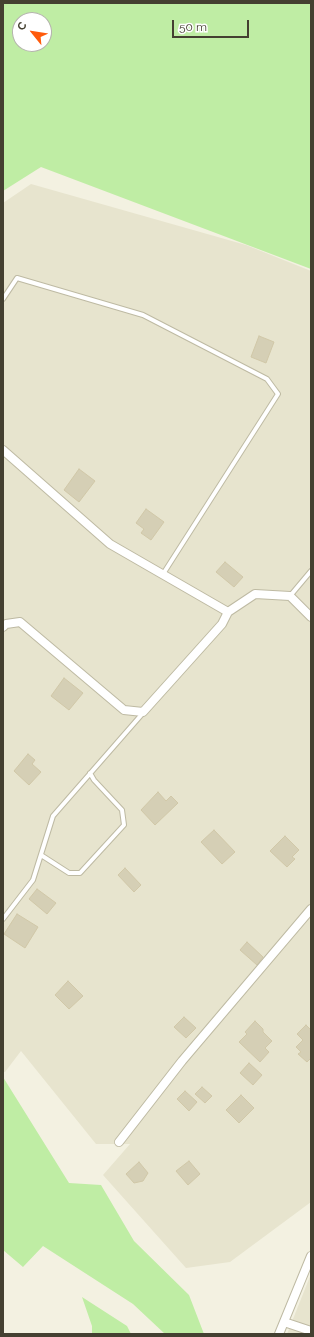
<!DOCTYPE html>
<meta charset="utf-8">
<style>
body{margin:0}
#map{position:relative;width:314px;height:1337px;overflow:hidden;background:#f3f1e1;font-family:Raleway,sans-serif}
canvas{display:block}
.frame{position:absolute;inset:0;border:4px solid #444031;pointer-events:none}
.north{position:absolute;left:12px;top:12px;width:40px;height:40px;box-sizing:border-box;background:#fff;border:1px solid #b4b3ad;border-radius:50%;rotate:300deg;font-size:11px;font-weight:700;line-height:16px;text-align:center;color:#444031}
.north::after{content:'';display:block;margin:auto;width:14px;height:18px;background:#ff5b0c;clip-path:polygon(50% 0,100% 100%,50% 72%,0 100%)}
.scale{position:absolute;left:172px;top:20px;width:77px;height:18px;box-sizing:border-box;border:2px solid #444031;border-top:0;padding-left:5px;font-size:12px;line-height:14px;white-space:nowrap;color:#444031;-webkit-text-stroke:3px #fff;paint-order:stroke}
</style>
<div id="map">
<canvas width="314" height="1337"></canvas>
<div class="frame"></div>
<div class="north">С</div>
<div class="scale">50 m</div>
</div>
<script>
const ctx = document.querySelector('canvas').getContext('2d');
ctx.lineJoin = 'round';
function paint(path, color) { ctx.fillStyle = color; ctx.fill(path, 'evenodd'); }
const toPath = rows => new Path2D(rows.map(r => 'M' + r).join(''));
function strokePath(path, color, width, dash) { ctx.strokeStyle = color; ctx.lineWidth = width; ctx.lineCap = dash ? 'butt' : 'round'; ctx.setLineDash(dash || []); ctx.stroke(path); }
paint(toPath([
 [31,184,246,245,311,271,311,1202,230,1262,186,1268,103,1175,130,1144,96,1144,21,1051,5,1072,3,1072,3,203],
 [311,1274,311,1334,287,1334]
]), '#e7e4ce');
paint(toPath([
 [3,3,311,3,311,269,41,167,3,191],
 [20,20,44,20,44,44,20,44],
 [3,1077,69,1183,101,1185,134,1241,189,1295,204,1334,165,1334,133,1304,43,1246,23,1267,3,1250],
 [82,1297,127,1326,131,1334,92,1334,92,1326]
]), '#bfeda4');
const building = toPath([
 [259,336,274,342,266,363,251,357,259,336],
 [79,469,95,481,79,502,64,490,79,469],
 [146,509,164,522,151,540,141,533,144,529,136,523,146,509],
 [225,562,243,577,234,587,216,572,225,562],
 [64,678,83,693,69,710,51,696,64,678],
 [28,754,35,760,32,764,41,772,29,785,14,771,28,754],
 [158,792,166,801,171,796,178,803,155,825,141,810,158,792],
 [214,830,235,852,222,864,201,842,214,830],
 [285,836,299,850,292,857,295,859,287,867,270,851,285,836],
 [125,868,141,885,134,892,118,875,125,868],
 [37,889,56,903,47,914,29,899,37,889],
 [17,914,38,927,25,948,4,934,17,914],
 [247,942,263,957,257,965,240,950,247,942],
 [68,981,83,996,69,1009,55,995,68,981],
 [184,1017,196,1028,186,1038,174,1027,184,1017],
 [255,1021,263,1029,263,1032,272,1041,265,1048,269,1052,260,1062,239,1042,247,1034,245,1032,255,1021],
 [306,1025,311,1030,311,1058,307,1062,298,1054,301,1052,296,1047,303,1040,297,1034,306,1025],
 [249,1063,262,1075,253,1085,240,1073,249,1063],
 [202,1087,212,1096,205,1103,195,1094,202,1087],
 [185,1091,197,1102,189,1111,177,1099,185,1091],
 [241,1095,254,1108,239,1123,226,1110,241,1095],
 [189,1161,200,1174,188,1185,176,1171,189,1161],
 [139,1162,148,1173,143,1181,134,1183,126,1174,139,1162]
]);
paint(building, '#d5cfb5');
strokePath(building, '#d1c8a8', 1);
const service = toPath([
 [3,299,17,278,143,315,267,379,278,394,163,574],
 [290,596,311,571],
 [41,855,69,873,80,873,124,825,122,810,94,780,90,773],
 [3,919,33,880,53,816,143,713]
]);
const minor = toPath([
 [3,450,110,544,228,612,255,594,290,596,311,617],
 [3,627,6,624,20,622,124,710,143,712,222,624,228,612],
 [119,1142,182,1061,311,909],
 [284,1322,311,1331],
 [279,1334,311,1256]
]);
strokePath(service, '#bebaa3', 6);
strokePath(minor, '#bebaa3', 10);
strokePath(service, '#fff', 4);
strokePath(minor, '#fff', 8);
</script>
